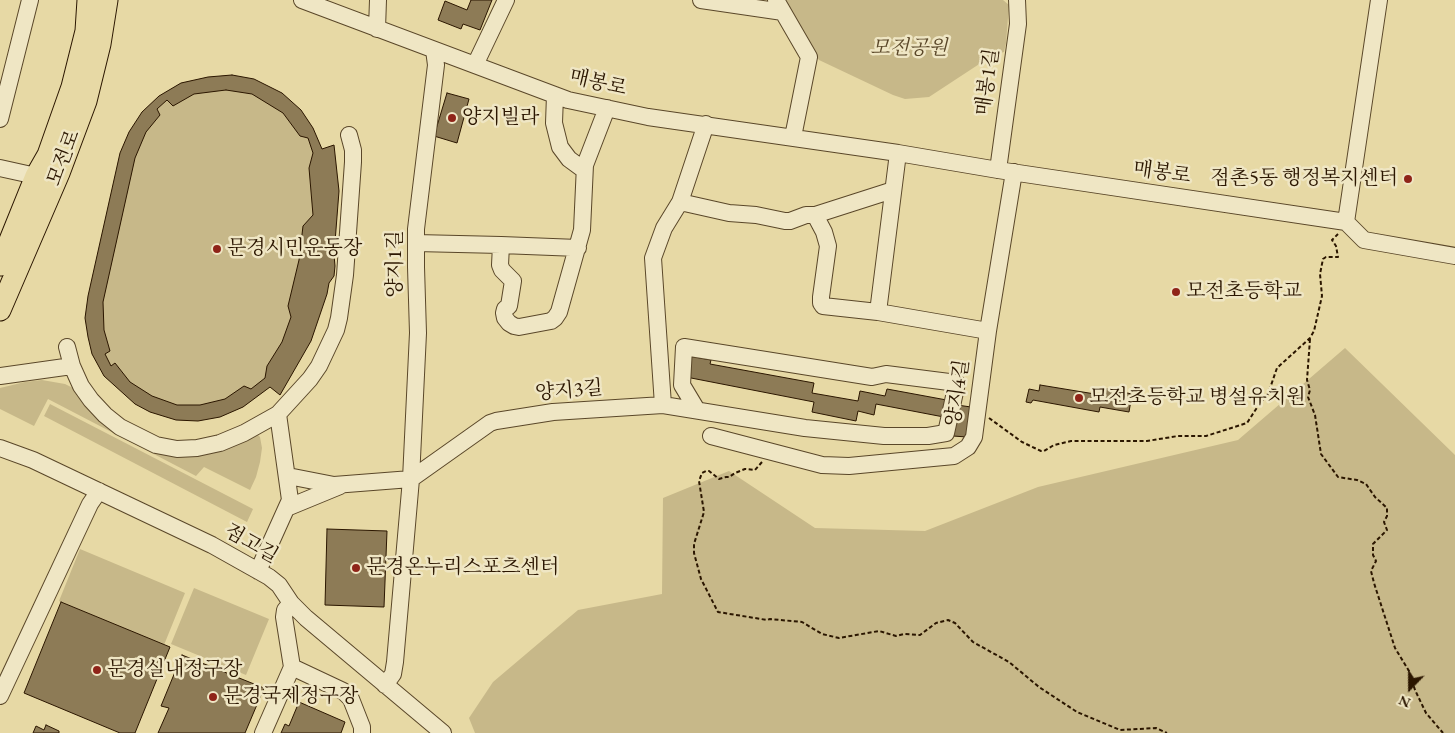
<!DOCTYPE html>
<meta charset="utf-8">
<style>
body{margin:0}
#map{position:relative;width:1455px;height:733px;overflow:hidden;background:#e7d9a5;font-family:"EB Garamond",serif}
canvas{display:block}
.north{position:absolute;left:1385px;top:663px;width:50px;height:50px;-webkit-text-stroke:4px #efe6c4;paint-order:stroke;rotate:202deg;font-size:14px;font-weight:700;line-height:20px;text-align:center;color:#2b1600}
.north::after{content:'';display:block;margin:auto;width:18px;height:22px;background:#2b1600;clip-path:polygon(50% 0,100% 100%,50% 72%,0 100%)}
</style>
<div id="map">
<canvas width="1455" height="733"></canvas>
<div class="north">N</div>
</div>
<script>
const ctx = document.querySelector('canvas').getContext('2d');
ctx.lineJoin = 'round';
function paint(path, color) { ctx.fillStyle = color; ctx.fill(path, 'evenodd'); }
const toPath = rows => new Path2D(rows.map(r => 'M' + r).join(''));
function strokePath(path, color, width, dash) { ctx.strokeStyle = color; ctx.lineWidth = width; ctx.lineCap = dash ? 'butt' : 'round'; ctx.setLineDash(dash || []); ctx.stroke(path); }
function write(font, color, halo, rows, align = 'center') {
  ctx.font = font + ' "EB Garamond","Noto Serif KR",serif'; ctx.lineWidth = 5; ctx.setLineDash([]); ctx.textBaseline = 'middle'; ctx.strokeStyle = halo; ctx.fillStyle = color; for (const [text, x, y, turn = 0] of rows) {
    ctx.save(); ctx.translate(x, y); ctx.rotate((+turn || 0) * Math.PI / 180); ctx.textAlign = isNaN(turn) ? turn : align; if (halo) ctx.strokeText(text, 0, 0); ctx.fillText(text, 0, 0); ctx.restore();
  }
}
paint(toPath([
 [786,0,1003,0,1009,5,1006,43,1004,52,993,55,929,97,905,99,893,95,819,60,806,40],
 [232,75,301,110,313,128,322,149,334,145,339,191,334,255,335,266,334,276,329,283,327,294,311,341,280,395,270,387,243,407,220,417,198,421,176,420,150,412,135,404,104,376,92,354,88,337,85,318,88,296,120,153,129,132,142,112,159,96,181,83,208,77],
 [1345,348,1455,455,1455,733,475,733,469,718,493,682,578,610,662,594,663,498,729,471,815,528,925,531,1038,487,1238,440],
 [42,380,65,384,75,389,161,450,254,434,258,435,260,437,262,448,260,462,256,477,250,490,204,467,196,476,48,399,34,426,0,409,0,388,25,382],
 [50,404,253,509,247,522,44,416],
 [80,549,185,593,164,645,59,601],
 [194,588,269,619,246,675,171,644]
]), '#c7b889');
const building = toPath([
 [471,0,492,0,480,30,463,24,461,29,438,20,445,1,467,10,471,0],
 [232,75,254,79,282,93,301,110,313,128,322,149,334,145,339,191,334,255,335,266,334,276,329,283,327,294,311,341,280,395,270,387,243,407,220,417,198,421,176,420,150,412,135,404,104,376,92,354,88,337,85,318,88,296,120,153,129,132,142,112,159,96,181,83,208,77,232,75],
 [226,90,252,94,283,113,300,136,308,138,313,153,309,168,313,215,303,226,299,260,288,306,291,317,282,342,267,366,265,378,251,389,244,386,225,399,200,405,177,405,152,396,130,382,115,363,111,366,105,354,110,351,104,330,103,302,135,158,146,132,160,115,157,109,167,100,173,106,194,94,226,90],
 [447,93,469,99,457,143,434,136,447,93],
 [690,356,711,360,710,364,814,383,812,393,858,401,860,391,885,396,887,389,952,401,949,418,876,404,874,415,858,411,856,421,812,412,814,402,686,377,690,356],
 [1040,385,1101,395,1102,388,1132,394,1129,412,1100,407,1099,412,1033,400,1031,403,1026,402,1029,389,1039,391,1040,385],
 [957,405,971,407,967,437,953,436,957,405],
 [327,529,387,531,384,607,325,605,327,529],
 [61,602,170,647,135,733,120,733,24,693,61,602],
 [182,655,264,688,245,733,158,733,169,708,161,706,182,655],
 [299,702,345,722,341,733,281,733,285,724,289,726,299,702],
 [46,725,59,731,59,733,33,733,36,726,44,730,46,725]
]);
paint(building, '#8d7b56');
strokePath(building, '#2b1600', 1);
const minor = toPath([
 [302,0,568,100,648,117,898,153,998,170,1346,222,1379,0],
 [701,0,783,12],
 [776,0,809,57,793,137],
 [377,29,378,0],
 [475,65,506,0],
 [555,95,554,123,560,147,569,159,584,170],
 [0,119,30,0],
 [0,168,36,176],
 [998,170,1018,24,1017,0],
 [680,202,729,213,756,215,785,221,790,221,806,215,815,215,824,232,828,246,821,297,821,303,823,306,878,312,988,331],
 [815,215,893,190],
 [1346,222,1364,240,1455,256],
 [416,243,501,245,500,265,502,270,513,281,509,306,505,309,504,313,505,318,509,323,514,326,519,327,551,321,555,318,559,312,582,230,585,165,607,108],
 [501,245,578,248],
 [878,312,898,153],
 [67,347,72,366,81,386,91,400,105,415,120,427,156,445,177,449,197,448,220,443,244,433,278,414,290,500,258,571],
 [0,376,72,366],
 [663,405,805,428,884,436,928,436,946,433,957,383,886,374,872,377,684,347,682,385,697,410],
 [278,414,310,379,319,366,336,330,339,318,345,275,353,162,353,150,349,135],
 [711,436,822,465,849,466,954,456,968,447,974,437,988,331,1014,172],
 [0,448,33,460,212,545,269,577,279,585,291,603,306,618,443,733],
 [288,476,334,485,411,479,490,423,496,421,553,412,663,405,653,258,664,228,680,202,706,124],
 [289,507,340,486],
 [292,667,343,691,351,699,362,727,362,733],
 [385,685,393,674,395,662,411,479,418,333,416,267,416,229,436,65,434,50],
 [0,696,90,504,99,491],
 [263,733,292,667,284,617,285,610,291,603]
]);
const major = toPath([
 [0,265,36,176,48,155,72,87,86,31,88,0],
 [0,310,59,173,86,101,100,44,107,0]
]);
strokePath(minor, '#5a4729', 18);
strokePath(major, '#2b1600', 23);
strokePath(toPath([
 [1310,339,1307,380,1310,390,1308,397,1315,415,1321,454,1338,477,1357,480,1366,484,1375,497,1387,508,1387,516,1384,522,1387,530,1373,544,1373,555,1376,561,1371,571,1374,583,1395,648,1409,671,1415,690,1426,713,1443,733],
 [989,418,1022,442,1041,451,1044,451,1054,445,1071,441,1147,441,1178,436,1206,436,1247,423,1260,403,1268,394,1277,368,1310,338,1314,331,1322,296,1320,274,1323,259,1326,257,1338,257,1336,246,1332,240,1338,234],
 [762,462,755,470,745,469,735,473,729,477,726,477,719,479,709,471,706,471,702,473,699,481,704,512,694,544,694,553,701,579,718,612,767,620,770,619,802,622,822,634,839,638,879,631,896,636,904,634,920,635,936,623,948,620,955,623,973,642,1009,662,1039,687,1077,712,1120,730,1156,728,1167,733]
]), '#2b1600', 2, [4, 2.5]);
strokePath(minor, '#efe6c4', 16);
strokePath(major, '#e7d9a5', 21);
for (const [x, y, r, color] of [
 [452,118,5,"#8f2418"],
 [1408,179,5,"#8f2418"],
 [217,249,5,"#8f2418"],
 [1176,292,5,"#8f2418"],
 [1079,398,5,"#8f2418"],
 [356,568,5,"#8f2418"],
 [97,670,5,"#8f2418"],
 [213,697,5,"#8f2418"]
]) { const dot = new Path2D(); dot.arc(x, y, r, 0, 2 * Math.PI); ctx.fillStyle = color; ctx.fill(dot); strokePath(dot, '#efe6c4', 2); }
write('italic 20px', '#5a4729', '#efe6c4', [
 ["모전공원",909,49]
]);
write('20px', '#2b1600', '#efe6c4', [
 ["매봉1길",988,82,-82],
 ["매봉로",598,83,13],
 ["모전로",64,158,-69],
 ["매봉로",1162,173,8],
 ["양지1길",396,264,-90],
 ["양지3길",569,391,-5],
 ["양지4길",958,393,-82],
 ["점고길",251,544,30]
]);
write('20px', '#2b1600', '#efe6c4', [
 ["양지빌라",462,118],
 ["점촌5동 행정복지센터",1398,179,"right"],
 ["문경시민운동장",227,249],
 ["모전초등학교",1186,292],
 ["모전초등학교 병설유치원",1089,398],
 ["문경온누리스포츠센터",366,568],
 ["문경실내정구장",107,670],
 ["문경국제정구장",223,697]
], 'left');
</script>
